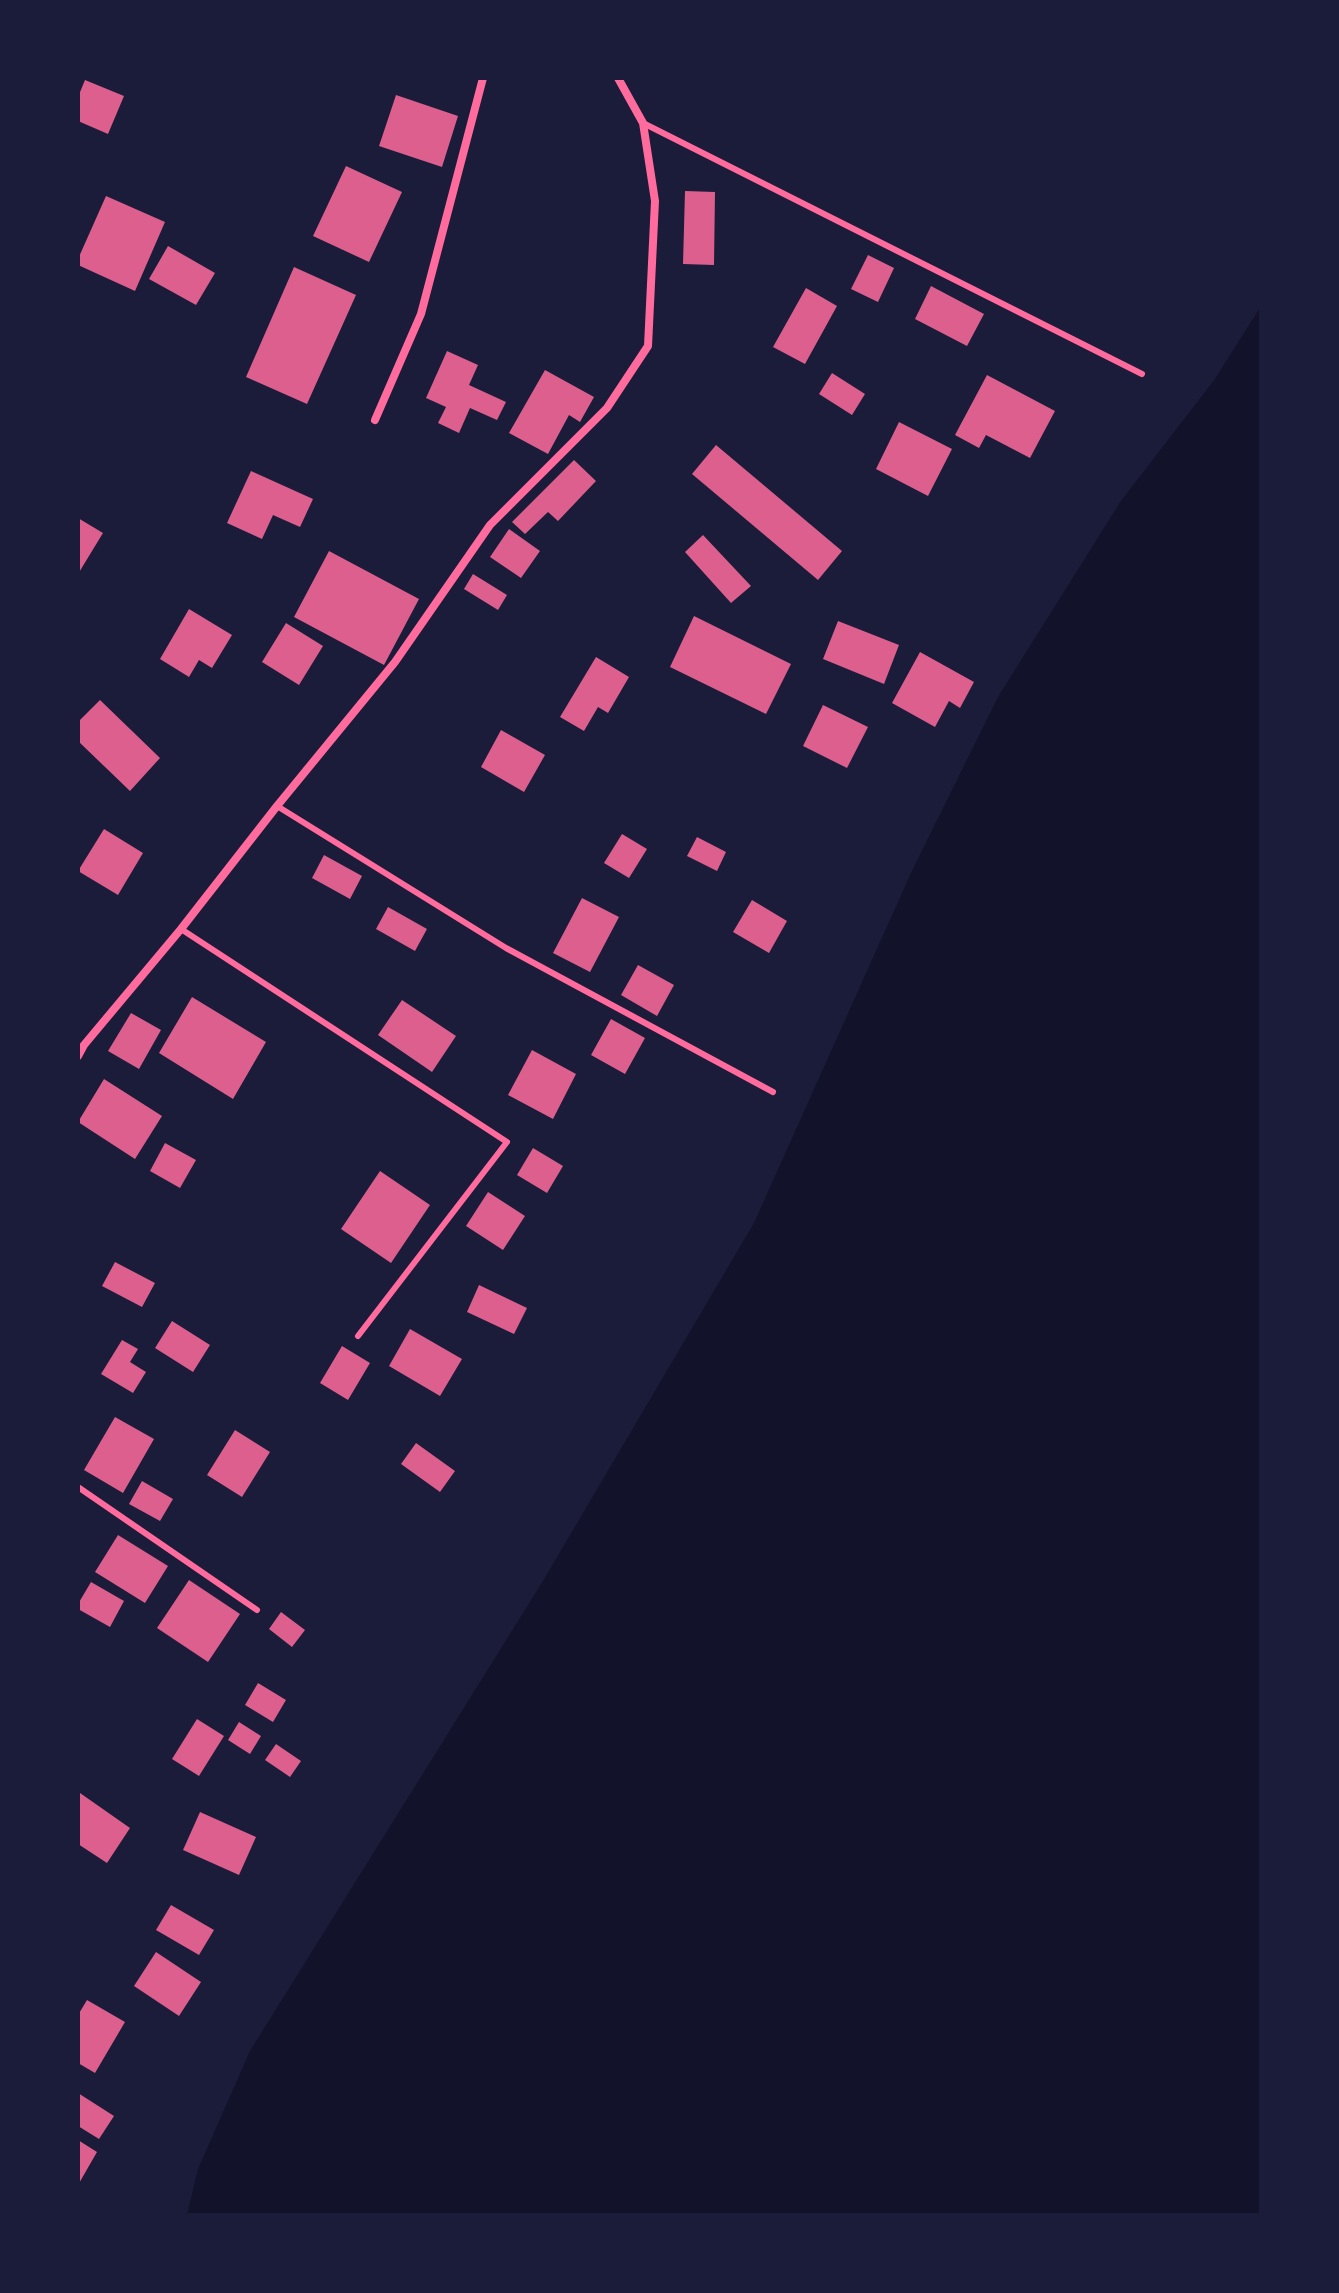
<!DOCTYPE html>
<style>
body{margin:0}
#map{position:relative;width:1339px;height:2293px;overflow:hidden;background:#1b1b3a;font-family:Lato,sans-serif}
canvas{display:block}
.frame{position:absolute;inset:0;border:80px solid #1b1b3a;pointer-events:none}
</style>
<div id="map">
<canvas width="1339" height="2293"></canvas>
<div class="frame"></div>
</div>
<script>
const ctx = document.querySelector('canvas').getContext('2d');
ctx.lineJoin = 'round';
function paint(path, color) { ctx.fillStyle = color; ctx.fill(path, 'evenodd'); }
const toPath = rows => new Path2D(rows.map(r => 'M' + r).join(''));
function strokePath(path, color, width, dash) { ctx.strokeStyle = color; ctx.lineWidth = width; ctx.lineCap = dash ? 'butt' : 'round'; ctx.setLineDash(dash || []); ctx.stroke(path); }
paint(toPath([
 [1261,306,1261,2215,187,2215,198,2169,250,2051,543,1581,754,1223,911,873,998,697,1121,501,1215,379]
]), '#12122b');
paint(toPath([
 [85,80,124,96,108,134,78,121,78,97],
 [396,95,458,116,442,167,379,146],
 [346,166,402,192,369,262,313,236],
 [685,191,715,192,714,265,683,264],
 [106,196,165,222,135,291,78,265,78,259],
 [168,246,215,273,196,305,149,279],
 [868,255,894,268,878,302,851,289],
 [294,267,356,295,307,404,246,377],
 [931,286,984,314,967,346,915,319],
 [806,288,837,306,805,364,773,347],
 [447,351,478,365,469,385,506,402,497,420,470,408,459,433,438,423,446,407,426,398],
 [545,370,594,397,580,422,569,415,548,454,509,433],
 [832,373,865,394,852,415,819,394],
 [987,375,1055,411,1030,458,986,435,979,448,955,435],
 [899,422,952,449,928,496,876,469],
 [716,445,842,551,818,580,692,474],
 [574,460,596,481,558,521,548,512,525,534,512,522],
 [251,471,313,499,300,527,273,515,262,539,227,523],
 [78,518,103,533,78,574],
 [509,529,540,551,521,578,490,557],
 [703,535,751,586,731,603,685,552],
 [329,551,419,599,384,665,294,617],
 [473,574,507,595,498,610,464,589],
 [189,609,232,635,212,668,199,660,189,677,160,659],
 [694,616,791,664,766,714,670,667],
 [838,621,899,645,884,684,823,659],
 [286,623,323,646,299,685,262,662],
 [920,652,974,682,960,708,949,701,935,727,892,703],
 [596,657,629,677,608,713,598,707,584,731,560,717],
 [100,700,160,758,130,791,78,741,78,722],
 [823,705,868,727,847,768,803,746],
 [501,730,545,755,524,792,481,767],
 [104,829,143,853,118,895,78,871],
 [622,834,647,849,629,878,604,863],
 [697,837,726,852,717,871,687,856],
 [324,855,362,876,350,899,312,878],
 [582,898,619,917,590,972,553,953],
 [752,900,787,921,769,953,733,932],
 [388,907,427,929,415,951,376,929],
 [638,965,674,985,657,1016,621,995],
 [192,997,266,1042,233,1099,159,1053],
 [402,1000,456,1036,432,1072,378,1035],
 [131,1013,161,1030,139,1069,108,1051],
 [611,1019,645,1038,625,1074,591,1055],
 [532,1050,576,1074,553,1119,508,1095],
 [104,1079,162,1116,135,1159,78,1122],
 [165,1143,196,1160,180,1188,150,1171],
 [533,1148,563,1166,547,1193,517,1175],
 [380,1171,430,1205,391,1263,341,1229],
 [488,1192,525,1216,503,1250,466,1226],
 [115,1262,155,1283,142,1307,102,1286],
 [479,1285,527,1308,514,1334,467,1312],
 [172,1321,210,1345,193,1372,155,1348],
 [410,1329,462,1359,440,1396,389,1366],
 [122,1340,138,1349,130,1362,146,1372,133,1393,101,1374],
 [342,1346,370,1363,348,1400,320,1383],
 [115,1417,154,1439,123,1493,84,1470],
 [235,1430,270,1452,242,1497,207,1475],
 [416,1443,455,1471,440,1492,401,1464],
 [142,1481,173,1499,160,1521,129,1504],
 [118,1535,168,1566,145,1603,95,1572],
 [189,1580,240,1614,208,1662,157,1628],
 [91,1582,124,1601,110,1627,78,1609,78,1604],
 [281,1612,305,1630,292,1647,269,1629],
 [258,1683,286,1700,273,1722,245,1705],
 [197,1719,224,1736,199,1776,172,1759],
 [239,1722,261,1736,250,1754,228,1740],
 [276,1744,301,1761,290,1777,265,1760],
 [80,1793,130,1828,107,1863,78,1844,78,1796],
 [200,1812,256,1837,239,1875,183,1850],
 [171,1905,214,1930,199,1955,156,1930],
 [156,1952,201,1982,179,2016,134,1986],
 [87,2000,125,2022,95,2073,78,2063,78,2015],
 [78,2093,114,2116,99,2139,78,2126],
 [78,2140,97,2152,78,2185]
]), '#dd5f8e');
strokePath(toPath([
 [643,123,1142,374],
 [277,806,506,948,773,1092],
 [181,929,507,1142,358,1336],
 [78,1487,257,1610]
]), '#ff6b9d', 6);
strokePath(toPath([
 [375,420,421,314,483,78],
 [78,1056,84,1045,181,929,277,806,395,662,490,525,607,408,648,346,655,201,643,123,618,78]
]), '#ff6b9d', 8);
</script>
